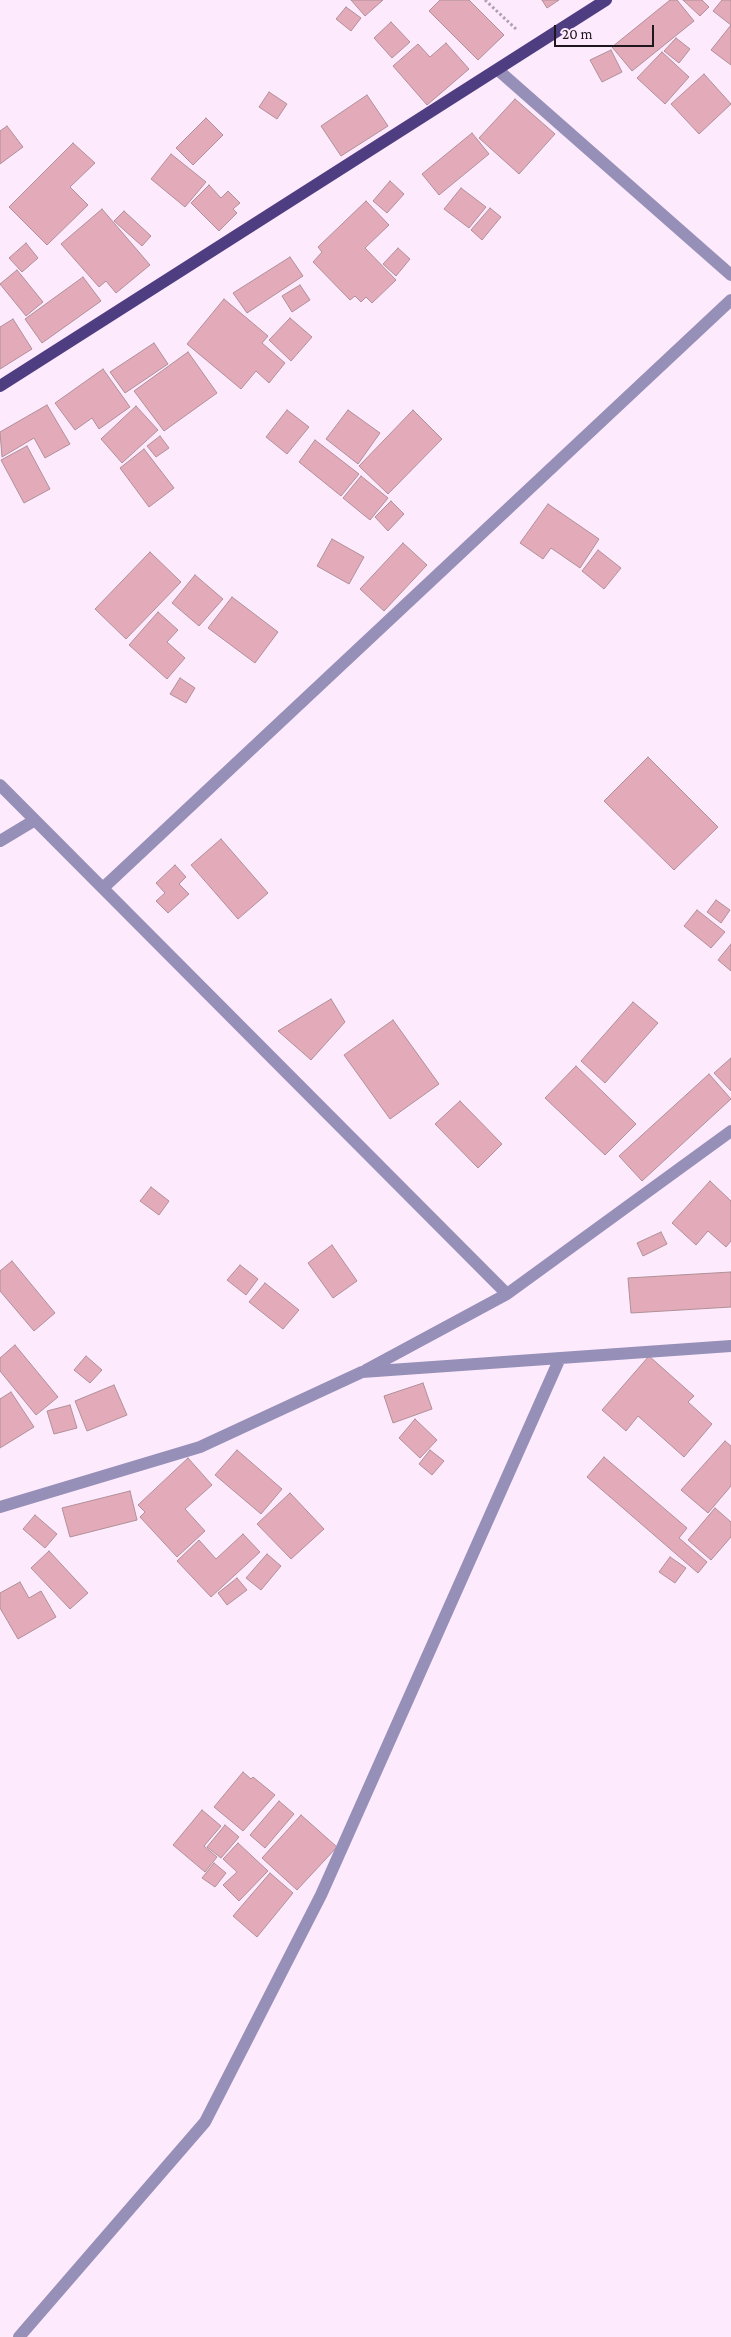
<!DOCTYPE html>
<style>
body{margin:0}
#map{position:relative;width:731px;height:2337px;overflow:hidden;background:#fdeafd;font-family:"Crimson Pro",serif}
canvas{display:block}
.scale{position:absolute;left:554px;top:25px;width:100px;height:22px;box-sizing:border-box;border:2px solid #1f161e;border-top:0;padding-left:6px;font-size:15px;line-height:18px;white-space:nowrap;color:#1f161e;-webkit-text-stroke:4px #fdeafd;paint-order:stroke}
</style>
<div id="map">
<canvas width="731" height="2337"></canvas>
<div class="scale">20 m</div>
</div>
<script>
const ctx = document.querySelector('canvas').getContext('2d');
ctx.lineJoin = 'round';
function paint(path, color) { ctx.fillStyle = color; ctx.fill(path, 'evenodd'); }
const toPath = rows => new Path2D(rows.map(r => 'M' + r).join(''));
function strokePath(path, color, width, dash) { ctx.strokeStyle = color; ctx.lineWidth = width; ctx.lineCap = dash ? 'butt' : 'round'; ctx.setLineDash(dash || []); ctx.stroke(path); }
const building = toPath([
 [351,0,383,0,365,16,351,0],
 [440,0,469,0,504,35,478,60,429,11,440,0],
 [542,0,559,0,547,8,542,0],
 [670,0,677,0,694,21,632,71,612,47,670,0],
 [683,0,702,0,709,7,700,16,683,0],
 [722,0,731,0,731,65,711,50,731,25,713,11,722,0],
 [346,7,361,18,351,31,336,19,346,7],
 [391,22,410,42,392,58,374,38,391,22],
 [676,38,690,49,679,63,664,51,676,38],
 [446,43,469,69,427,105,393,66,418,44,430,57,446,43],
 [611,50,622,72,602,82,590,60,611,50],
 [662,52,689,77,665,104,637,78,662,52],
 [704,74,731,104,699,134,671,104,704,74],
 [269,92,287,104,277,119,259,107,269,92],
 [367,95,388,126,341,156,321,126,367,95],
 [515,99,555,134,519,174,479,138,515,99],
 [206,118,223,135,193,165,176,148,206,118],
 [7,126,23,147,0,164,0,131,7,126],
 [472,133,489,154,439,195,422,174,472,133],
 [73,143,95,163,70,187,88,205,47,245,9,207,73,143],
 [171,154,206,182,185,207,151,179,171,154],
 [390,181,404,194,387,213,373,201,390,181],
 [209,185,221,198,228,191,240,203,233,209,237,213,219,231,191,203,209,185],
 [461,188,486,207,469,228,444,209,461,188],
 [366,201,389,225,365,248,396,280,372,303,366,297,361,302,355,296,350,300,313,262,322,252,318,247,366,201],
 [490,208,501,217,482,240,471,230,490,208],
 [102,209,150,265,116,293,106,281,99,287,61,244,102,209],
 [124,211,151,236,142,246,114,221,124,211],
 [26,243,38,258,22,272,9,258,26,243],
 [398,248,410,259,396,276,383,264,398,248],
 [290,257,303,276,247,313,233,293,290,257],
 [17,270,43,302,26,316,0,284,17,270],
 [83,277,101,301,42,343,25,319,83,277],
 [300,285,310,300,292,312,282,296,300,285],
 [224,299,268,336,262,343,285,363,269,383,256,371,241,389,187,344,224,299],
 [290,318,312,337,291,361,269,340,290,318],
 [13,319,32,349,0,369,0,327,13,319],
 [154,343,168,364,125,393,110,372,154,343],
 [188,352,217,393,164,431,134,391,188,352],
 [103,369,130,407,99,429,92,418,75,430,55,403,103,369],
 [47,405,70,444,45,458,34,438,2,457,0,432,47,405],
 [136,406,158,430,122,463,101,439,136,406],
 [287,410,309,427,287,454,266,437,287,410],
 [348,410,380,433,358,464,326,439,348,410],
 [413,410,442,439,388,494,359,466,413,410],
 [160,436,169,448,156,457,147,446,160,436],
 [315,440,359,474,341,496,299,462,315,440],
 [27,446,50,489,24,503,1,460,27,446],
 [144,449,174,488,149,507,120,468,144,449],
 [361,476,388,498,370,520,343,498,361,476],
 [391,501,404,514,388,531,375,517,391,501],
 [548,504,599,539,580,568,551,548,543,559,520,543,548,504],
 [332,539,364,557,349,584,317,566,332,539],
 [403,543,427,565,384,611,360,589,403,543],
 [598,550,621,568,604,589,582,571,598,550],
 [150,552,181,582,126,639,95,609,150,552],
 [195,575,223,599,199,626,172,603,195,575],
 [232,597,278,632,255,663,208,628,232,597],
 [158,612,178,630,167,642,185,658,167,679,129,645,158,612],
 [180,678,195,688,186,703,170,694,180,678],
 [648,757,718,827,674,870,604,801,648,757],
 [221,839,268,893,238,919,191,865,221,839],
 [175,865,186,877,179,884,189,894,168,913,156,901,165,893,156,883,175,865],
 [716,900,730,910,721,923,707,912,716,900],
 [697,910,725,932,711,948,684,926,697,910],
 [731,944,731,971,718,960,731,944],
 [331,999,345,1022,311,1060,278,1031,331,999],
 [633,1002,658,1023,605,1083,581,1061,633,1002],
 [393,1020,439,1084,390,1119,344,1055,393,1020],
 [731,1058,731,1091,714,1073,731,1058],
 [576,1066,636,1124,605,1155,545,1098,576,1066],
 [709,1074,731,1099,642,1181,619,1156,709,1074],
 [460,1101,502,1144,478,1168,435,1124,460,1101],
 [710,1181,731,1201,731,1241,726,1247,708,1231,696,1245,672,1223,710,1181],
 [151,1187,169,1201,159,1215,140,1201,151,1187],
 [661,1232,667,1244,643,1256,637,1243,661,1232],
 [332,1245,357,1281,333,1298,308,1263,332,1245],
 [12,1261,55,1313,34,1331,0,1291,0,1271,12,1261],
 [240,1265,258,1279,246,1295,227,1280,240,1265],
 [731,1272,731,1307,631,1313,628,1278,731,1272],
 [265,1283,299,1310,283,1329,249,1302,265,1283],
 [15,1345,58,1397,36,1415,0,1371,0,1358,15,1345],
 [86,1356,102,1370,90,1383,74,1370,86,1356],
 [649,1356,694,1396,688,1402,712,1424,684,1457,638,1416,626,1431,602,1410,649,1356],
 [423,1383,432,1409,393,1423,384,1396,423,1383],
 [114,1385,127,1415,87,1431,75,1401,114,1385],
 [11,1392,34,1427,0,1448,0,1399,11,1392],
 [70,1405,77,1428,54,1434,47,1411,70,1405],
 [415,1419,437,1440,420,1458,399,1438,415,1419],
 [725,1441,731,1446,731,1486,708,1513,681,1490,725,1441],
 [237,1450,282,1489,261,1514,215,1475,237,1450],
 [430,1450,444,1461,432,1475,419,1464,430,1450],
 [604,1457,687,1528,679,1538,707,1562,698,1573,587,1477,604,1457],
 [188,1458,212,1485,185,1509,205,1531,177,1557,140,1517,145,1512,138,1505,188,1458],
 [130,1491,137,1520,70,1537,62,1508,130,1491],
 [290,1493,324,1529,291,1559,257,1524,290,1493],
 [715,1508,731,1522,731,1537,711,1560,688,1540,715,1508],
 [35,1515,57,1534,45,1548,23,1529,35,1515],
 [243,1534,260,1552,211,1597,177,1561,199,1540,216,1559,243,1534],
 [49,1551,88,1593,70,1609,31,1568,49,1551],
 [267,1554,281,1566,261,1590,246,1578,267,1554],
 [670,1557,686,1568,675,1583,659,1572,670,1557],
 [237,1578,247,1590,227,1605,218,1593,237,1578],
 [20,1582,29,1598,41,1591,56,1617,18,1639,0,1608,0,1593,20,1582],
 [243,1772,251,1779,253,1777,275,1795,243,1831,214,1807,243,1772],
 [279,1801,294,1814,265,1848,250,1835,279,1801],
 [202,1810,221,1826,204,1846,217,1857,205,1872,173,1845,202,1810],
 [301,1815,337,1847,297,1890,262,1858,301,1815],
 [225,1825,239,1837,221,1858,207,1847,225,1825],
 [238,1843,268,1871,239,1901,223,1885,237,1872,223,1859,238,1843],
 [214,1863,226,1873,215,1887,202,1878,214,1863],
 [270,1873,293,1893,257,1937,233,1916,270,1873]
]);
paint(building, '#e3aab9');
strokePath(building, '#b09098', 1);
strokePath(toPath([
 [485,0,516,29]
]), '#b0a0b0', 3, [2.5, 2.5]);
strokePath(toPath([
 [498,70,731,275],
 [0,785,507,1294],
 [0,841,35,820],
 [103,888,731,300],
 [366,1370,507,1294,731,1131],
 [0,1507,200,1447,362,1372,731,1346],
 [19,2337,205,2122,321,1895,560,1358]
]), '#968fb7', 12);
strokePath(toPath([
 [0,386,606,0]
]), '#4f3d81', 12);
</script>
